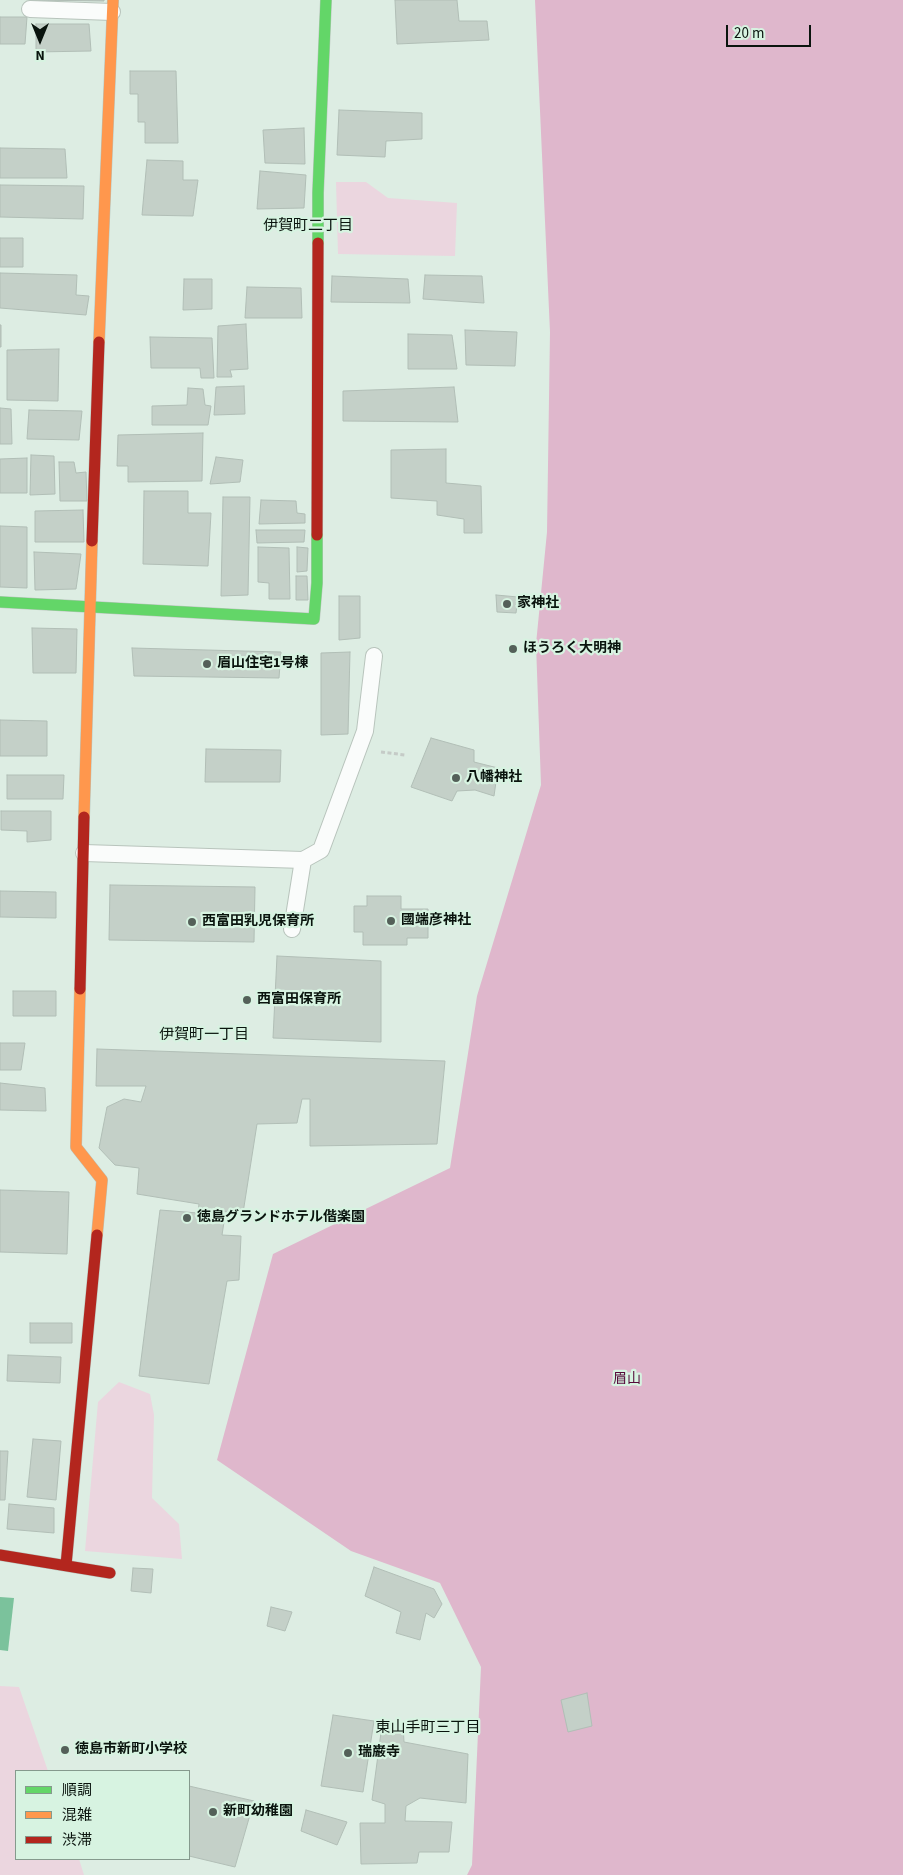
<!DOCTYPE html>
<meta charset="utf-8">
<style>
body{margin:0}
#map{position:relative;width:903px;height:1875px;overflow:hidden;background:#ddede3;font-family:"Source Sans 3","Noto Sans JP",sans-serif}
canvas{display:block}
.legend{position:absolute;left:15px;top:1770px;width:175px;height:90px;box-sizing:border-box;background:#d7f3e1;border:1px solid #859a8d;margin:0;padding:6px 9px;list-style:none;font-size:15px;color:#0a140e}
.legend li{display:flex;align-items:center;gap:10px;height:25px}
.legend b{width:25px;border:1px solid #859a8d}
.north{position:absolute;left:15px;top:15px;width:50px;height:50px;-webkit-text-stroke:4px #d7f3e1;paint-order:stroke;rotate:180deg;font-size:14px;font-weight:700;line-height:20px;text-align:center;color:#0a140e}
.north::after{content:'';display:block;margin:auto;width:18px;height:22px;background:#0a140e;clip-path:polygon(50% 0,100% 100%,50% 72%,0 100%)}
.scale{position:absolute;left:726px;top:25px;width:85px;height:22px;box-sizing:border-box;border:2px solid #0a140e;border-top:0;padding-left:6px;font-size:15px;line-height:18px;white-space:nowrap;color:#0a140e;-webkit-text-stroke:4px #d7f3e1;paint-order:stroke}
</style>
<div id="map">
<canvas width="903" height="1875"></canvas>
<ul class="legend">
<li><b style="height:6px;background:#63d668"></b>順調</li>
<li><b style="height:6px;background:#ff974d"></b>混雑</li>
<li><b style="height:6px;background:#b3261e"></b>渋滞</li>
</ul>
<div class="north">N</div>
<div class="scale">20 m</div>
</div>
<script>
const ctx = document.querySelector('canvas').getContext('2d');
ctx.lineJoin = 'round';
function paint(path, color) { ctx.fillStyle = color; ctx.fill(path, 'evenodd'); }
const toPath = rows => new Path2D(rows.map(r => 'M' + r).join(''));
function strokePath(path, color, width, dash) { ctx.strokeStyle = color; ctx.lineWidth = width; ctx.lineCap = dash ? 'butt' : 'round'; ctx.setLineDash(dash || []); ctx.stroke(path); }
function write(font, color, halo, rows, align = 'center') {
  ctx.font = font + ' "Source Sans 3","Noto Sans JP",sans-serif'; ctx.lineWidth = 4.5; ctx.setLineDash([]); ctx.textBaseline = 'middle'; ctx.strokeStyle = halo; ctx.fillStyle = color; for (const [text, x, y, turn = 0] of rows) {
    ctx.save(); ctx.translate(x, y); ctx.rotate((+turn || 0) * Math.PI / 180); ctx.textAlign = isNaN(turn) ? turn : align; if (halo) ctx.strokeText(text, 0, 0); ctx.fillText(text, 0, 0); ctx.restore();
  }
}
paint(toPath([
 [336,182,366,182,388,198,457,203,455,256,338,254],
 [119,1382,150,1394,154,1415,152,1498,179,1524,182,1559,85,1551,98,1402],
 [0,1686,19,1687,48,1771,16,1771,16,1859,79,1859,84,1875,0,1875]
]), '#ebd6df');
paint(toPath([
 [535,0,903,0,903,1875,467,1875,472,1865,481,1667,440,1583,351,1551,217,1460,273,1254,450,1168,477,996,541,785,536,644,547,532,550,332]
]), '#dfb7cc');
paint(toPath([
 [0,1597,14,1598,8,1651,0,1650]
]), '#7bc29c');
const building = toPath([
 [30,0,104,0,104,1,30,0],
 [395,0,457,0,459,21,487,21,489,40,397,44,395,0],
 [0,17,27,17,25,44,0,44,0,17],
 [36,24,89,24,91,51,36,52,36,24],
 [130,71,176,71,178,143,145,143,145,122,138,122,138,94,130,94,130,71],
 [339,110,422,113,422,139,386,141,385,157,337,155,339,110],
 [304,128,305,164,265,163,263,130,304,128],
 [0,148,65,149,67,178,0,178,0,148],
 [147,160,183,161,183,180,198,180,193,216,142,215,147,160],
 [260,171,306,175,304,208,257,209,260,171],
 [0,185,84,186,83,219,0,217,0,185],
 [0,238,23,238,23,267,0,267,0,238],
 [0,273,77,275,76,295,89,296,86,315,0,308,0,273],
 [425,275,482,276,484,303,423,299,425,275],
 [332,276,408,279,410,303,331,302,332,276],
 [184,279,212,279,212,309,183,310,184,279],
 [247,287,301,288,302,318,245,318,247,287],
 [246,324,248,369,230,370,232,377,217,377,218,326,246,324],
 [0,325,1,325,1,347,0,347,0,325],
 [465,330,517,332,515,366,466,365,465,330],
 [408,334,452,335,457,369,408,369,408,334],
 [150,337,212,338,214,378,201,378,200,368,151,368,150,337],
 [59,349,58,401,7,400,7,350,59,349],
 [244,386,245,414,214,415,216,387,244,386],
 [454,387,458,422,343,421,343,391,454,387],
 [188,388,203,389,205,405,211,406,208,425,152,425,152,406,187,405,188,388],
 [0,408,11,409,12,444,0,444,0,408],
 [29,410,82,411,79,440,27,439,29,410],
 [203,433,202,481,128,482,128,466,117,466,118,435,203,433],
 [446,449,446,483,481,486,482,533,464,533,464,519,437,515,437,501,391,498,391,450,446,449],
 [31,455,54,456,55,494,30,495,31,455],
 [216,457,243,460,240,482,210,484,216,457],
 [27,458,27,493,0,493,0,459,27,458],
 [59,462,74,462,76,473,86,472,87,501,60,501,59,462],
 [144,491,188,491,188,513,211,513,208,566,143,564,144,491],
 [223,497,250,497,248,595,221,596,223,497],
 [261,500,296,501,297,513,305,514,305,523,259,524,261,500],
 [83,510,84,542,35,542,35,511,83,510],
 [0,526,27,527,27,588,0,587,0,526],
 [256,530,305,530,304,542,257,543,256,530],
 [258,547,289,548,290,599,269,599,269,583,258,582,258,547],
 [297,547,308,548,307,571,297,572,297,547],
 [34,552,81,554,76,589,35,590,34,552],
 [296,576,307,576,308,600,296,600,296,576],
 [496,595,518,597,516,613,497,612,496,595],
 [339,596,360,596,360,638,339,640,339,596],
 [32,628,77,629,76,673,33,673,32,628],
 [132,648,281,652,279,678,134,676,132,648],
 [350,652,348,734,321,735,321,653,350,652],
 [0,720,47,721,47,756,0,756,0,720],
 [431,738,474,750,474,762,498,768,494,796,475,790,457,791,452,801,411,787,431,738],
 [206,749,281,750,280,782,205,782,206,749],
 [7,775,64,775,63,799,7,799,7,775],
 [1,811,51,811,51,840,27,842,27,831,1,830,1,811],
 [110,885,255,887,254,942,109,940,110,885],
 [0,891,56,892,56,918,0,917,0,891],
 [367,896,401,896,401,909,428,909,428,938,407,938,407,945,363,945,363,932,354,932,354,906,367,906,367,896],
 [277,956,381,961,381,1042,273,1038,277,956],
 [13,991,56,991,56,1016,13,1016,13,991],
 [0,1043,25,1043,21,1070,0,1070,0,1043],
 [97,1049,445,1061,437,1144,310,1146,310,1099,302,1099,297,1123,257,1124,243,1213,215,1211,214,1222,224,1222,222,1235,241,1236,239,1280,227,1281,209,1384,139,1376,160,1210,198,1213,199,1204,137,1194,139,1168,115,1165,99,1148,107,1107,124,1099,141,1102,146,1086,96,1086,97,1049],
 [0,1083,45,1088,46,1111,0,1110,0,1083],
 [0,1190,69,1192,67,1254,0,1252,0,1190],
 [30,1323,72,1323,72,1343,30,1343,30,1323],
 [8,1355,61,1357,60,1383,7,1381,8,1355],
 [33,1439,61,1441,56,1500,27,1497,33,1439],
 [0,1451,8,1451,5,1500,0,1500,0,1451],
 [9,1504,54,1508,54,1533,7,1529,9,1504],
 [374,1567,434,1589,442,1604,434,1618,426,1613,420,1640,396,1633,401,1612,365,1596,374,1567],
 [133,1568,153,1569,151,1593,131,1591,133,1568],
 [271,1607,292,1612,285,1631,267,1626,271,1607],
 [587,1693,592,1726,568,1732,561,1700,587,1693],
 [333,1715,374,1721,363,1792,321,1786,333,1715],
 [403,1724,404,1742,468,1754,466,1803,420,1798,406,1806,405,1821,452,1822,449,1852,419,1852,417,1863,361,1864,360,1823,385,1823,385,1804,372,1800,382,1725,403,1724],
 [189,1786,254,1801,235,1867,189,1856,189,1786],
 [306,1810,347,1822,337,1845,301,1831,306,1810]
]);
paint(building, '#c4d0c8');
strokePath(building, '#b1beb6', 1);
const lane = toPath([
 [30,9,112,12],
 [84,853,303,860,321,850,365,731,374,656],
 [292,929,303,860]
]);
const fast = toPath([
 [318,243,318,193,326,0],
 [0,602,314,619,317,583,317,535]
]);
const slow = toPath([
 [99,342,113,0],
 [84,817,92,541],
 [80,989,76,1147,102,1180,97,1235]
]);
const jam = toPath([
 [317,535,318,243],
 [92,541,99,342],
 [80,989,84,817],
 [0,1555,110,1573],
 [66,1565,97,1235]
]);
strokePath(lane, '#b8c4bc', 18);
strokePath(fast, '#b8c4bc', 12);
strokePath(slow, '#b8c4bc', 12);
strokePath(jam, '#b8c4bc', 12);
strokePath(toPath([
 [381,752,405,755]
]), '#c5cbc7', 3, [4, 2.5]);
strokePath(lane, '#fafcfb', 16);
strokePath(fast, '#63d668', 11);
strokePath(slow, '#ff974d', 11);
strokePath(jam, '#b3261e', 11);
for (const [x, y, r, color] of [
 [507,604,5,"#546059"],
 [513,649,5,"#546059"],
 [207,664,5,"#546059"],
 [456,778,5,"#546059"],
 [391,921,5,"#546059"],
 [192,922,5,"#546059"],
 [247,1000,5,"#546059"],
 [187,1218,5,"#546059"],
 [65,1750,5,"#546059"],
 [348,1753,5,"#546059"],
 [213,1812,5,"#546059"]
]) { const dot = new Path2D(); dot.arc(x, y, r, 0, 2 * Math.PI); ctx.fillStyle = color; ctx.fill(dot); strokePath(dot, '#d7f3e1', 2); }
write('bold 14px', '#0a140e', '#d7f3e1', [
 ["家神社",517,604],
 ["ほうろく大明神",523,649],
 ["眉山住宅1号棟",217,664],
 ["八幡神社",466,778],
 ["國端彦神社",401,921],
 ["西富田乳児保育所",202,922],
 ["西富田保育所",257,1000],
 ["徳島グランドホテル偕楽園",197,1218],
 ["徳島市新町小学校",75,1750],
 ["瑞巌寺",358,1753],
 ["新町幼稚園",223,1812]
], 'left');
write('14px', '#56093a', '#d7f3e1', [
 ["眉山",627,1380]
]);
write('15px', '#0a140e', '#d7f3e1', [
 ["伊賀町二丁目",308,227],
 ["伊賀町一丁目",204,1036],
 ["東山手町三丁目",428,1729]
]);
</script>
